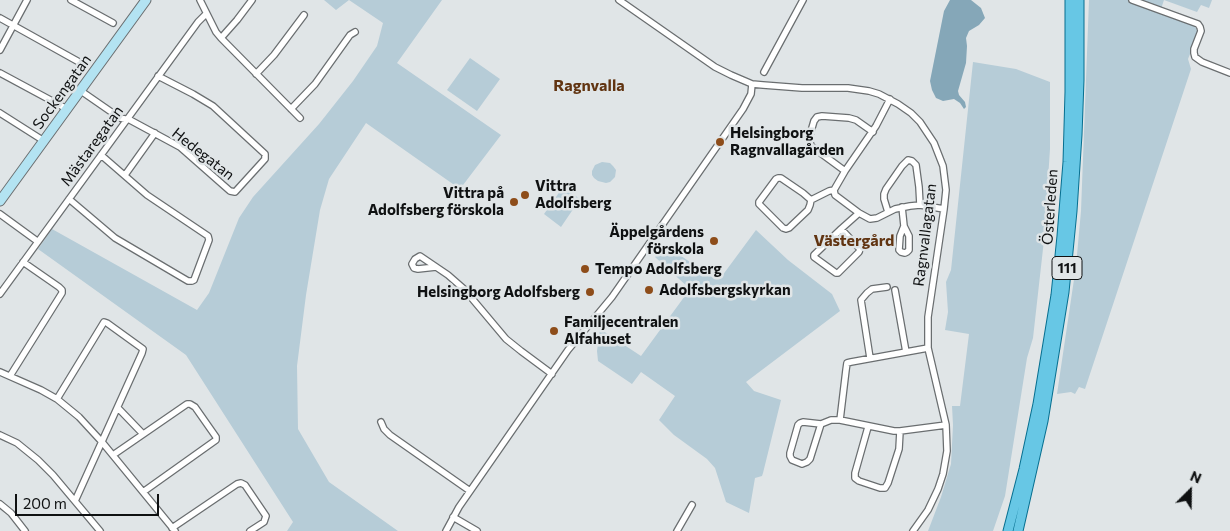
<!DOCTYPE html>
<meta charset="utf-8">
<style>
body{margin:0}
#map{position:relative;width:1230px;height:531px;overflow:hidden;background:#e0e5e7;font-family:Commissioner,sans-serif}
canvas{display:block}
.north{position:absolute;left:1165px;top:466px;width:50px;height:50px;-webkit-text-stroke:4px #e0e5e7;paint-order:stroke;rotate:23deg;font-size:14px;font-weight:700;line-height:20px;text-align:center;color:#0f1112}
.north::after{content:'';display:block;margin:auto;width:18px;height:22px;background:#0f1112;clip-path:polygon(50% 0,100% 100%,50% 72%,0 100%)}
.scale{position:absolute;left:15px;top:494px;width:144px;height:22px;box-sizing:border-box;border:2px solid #0f1112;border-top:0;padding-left:6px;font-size:15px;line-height:18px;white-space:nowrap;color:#0f1112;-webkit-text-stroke:4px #e0e5e7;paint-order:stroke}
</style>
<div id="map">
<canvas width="1230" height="531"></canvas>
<div class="north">N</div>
<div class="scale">200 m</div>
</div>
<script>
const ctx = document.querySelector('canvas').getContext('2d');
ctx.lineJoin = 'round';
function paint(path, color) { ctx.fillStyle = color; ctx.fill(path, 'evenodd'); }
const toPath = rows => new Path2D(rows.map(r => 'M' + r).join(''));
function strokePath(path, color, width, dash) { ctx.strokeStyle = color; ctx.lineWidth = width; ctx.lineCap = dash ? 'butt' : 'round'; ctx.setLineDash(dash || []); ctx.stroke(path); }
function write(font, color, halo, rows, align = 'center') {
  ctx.font = font + ' Commissioner,sans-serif'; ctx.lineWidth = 5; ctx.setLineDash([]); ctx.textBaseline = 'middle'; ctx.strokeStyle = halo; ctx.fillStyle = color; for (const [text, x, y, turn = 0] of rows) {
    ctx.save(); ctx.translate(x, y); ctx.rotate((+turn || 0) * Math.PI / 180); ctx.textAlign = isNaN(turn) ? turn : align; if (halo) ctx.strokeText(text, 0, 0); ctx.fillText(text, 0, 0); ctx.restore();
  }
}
paint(toPath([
 [324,0,442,0,397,63,501,135,460,189,366,123,329,179,320,210,306,295,297,366,298,429,329,482,398,531,287,531,293,522,186,355,38,249,52,229,197,310,209,293,239,218,253,197,319,124,353,81,377,46,383,23,349,0,336,10],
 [1089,0,1164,0,1160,12,1191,23,1196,28,1198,34,1188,59,1191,69,1085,389,1079,387,1075,394,1071,392,1057,394,1076,266,1081,211],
 [1164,0,1212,0,1209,8,1201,5,1197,12],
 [470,58,500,79,477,111,447,90],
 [973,62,1016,69,1050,82,1050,149,1044,240,1033,338,1027,358,1005,496,993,531,928,531,941,497,951,464,953,425,952,406,960,406,969,334,945,330,948,312,946,282,951,270],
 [602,162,610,163,613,166,616,170,615,177,610,182,606,183,598,181,594,178,592,175,592,171,595,165],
 [563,187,580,199,561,227,544,214],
 [756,230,788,260,832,294,840,311,746,382,754,391,781,400,763,473,762,476,755,478,749,513,726,502,715,468,707,459,674,435,659,420,675,396,641,372,632,384,598,361,597,351,600,329,641,356,690,289,655,257,665,245,712,277,718,278,722,276]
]), '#b6ccd7');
paint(toPath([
 [950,0,971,0,981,8,985,18,979,25,969,31,966,38,967,46,966,63,958,91,959,95,965,102,966,107,964,109,960,103,954,99,943,101,936,98,932,90,930,81,944,11]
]), '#85a7b8');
const street = toPath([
 [71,0,113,23],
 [200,0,216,32,221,38,300,118],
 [619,0,715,67,731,75,752,84,763,85,802,88,848,88,869,91,879,94,898,104,911,113,920,122,934,143,943,166,946,190,944,209,928,317,928,348,946,425,947,451,943,474,938,489,928,510,913,531],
 [1132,0,1198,24,1200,27,1201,31,1194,49,1194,53,1195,57,1202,62,1230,73],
 [0,18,79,62],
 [221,38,237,20,252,0],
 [0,50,27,0],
 [764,72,803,0],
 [0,73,67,109],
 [256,74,274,55,304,15],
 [81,91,120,118,130,120,180,147,230,191,235,192,265,159,265,154,213,106,193,94,158,76],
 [890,99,876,126,845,171,834,190,835,195,859,213,870,219,877,218,895,209,910,206,920,205,944,209],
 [291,109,315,84,350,35,355,32],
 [0,113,44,141],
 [845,171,811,146,809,138,814,121,817,117,822,116,849,118,856,120,873,132],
 [125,175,155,133],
 [69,199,115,238,188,281,192,281,194,280,209,240,208,236,147,195,101,155],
 [811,200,810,205,808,210,789,228,786,229,783,228,759,204,759,202,776,179,778,178,781,178,803,193,811,200,829,191,834,190],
 [902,207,904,226,900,236,899,250,901,252,905,253,907,252,909,250,909,236,904,226],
 [888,212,884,199,884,194,886,189,902,166,908,160,912,161,916,165,919,187,920,205],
 [0,214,37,241],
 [841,229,814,255,814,257,836,273,838,273,859,252,860,249,841,229,859,213],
 [436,267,418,269,414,268,412,264,415,259,420,256,448,275,464,289,506,339,521,351,552,374],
 [895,290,906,352],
 [0,294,198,22,206,14],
 [928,348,851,362,847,363,846,370,840,420,894,431,900,431,946,425],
 [870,358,861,300,867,293,872,289,887,287],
 [0,372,41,390,57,399,79,417,102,442,175,531],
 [10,376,62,293,62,290,59,287,23,262],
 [57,399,104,322,107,323,143,349,142,353,75,501],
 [118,408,143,434],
 [381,422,384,429,390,435,470,491],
 [821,424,810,459,807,462,802,464,792,460,790,456,790,453,798,425,800,423,803,422,821,424,831,420,840,420],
 [868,427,855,473,855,478,859,481,880,488,885,488,888,483,899,449,900,431],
 [0,435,17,443,38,460,53,475,100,531],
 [113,455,187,404,190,404,195,407,216,437,216,440,143,492],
 [0,504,11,513,25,531],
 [453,517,477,531],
 [172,528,237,484,241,483,245,485,266,516,264,522,250,531],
 [446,531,459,507,568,350,612,297,743,109,751,94,752,84],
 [677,531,692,505]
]);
const secondary = toPath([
 [0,201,146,0]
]);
const primary = toPath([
 [1008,531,1024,469,1038,404,1056,295,1062,236,1068,162,1070,92,1070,0],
 [1018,531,1043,421,1064,292,1072,211,1077,135,1079,80,1079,0]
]);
strokePath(street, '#6a6e70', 8);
strokePath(secondary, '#6a6e70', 11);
strokePath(primary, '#066f90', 11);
strokePath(street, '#fff', 5.5);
strokePath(secondary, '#b3e3f2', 9);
strokePath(primary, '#67c7e5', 9);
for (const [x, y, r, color] of [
 [720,142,5,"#8e4d1a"],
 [525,195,5,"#8e4d1a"],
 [514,202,5,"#8e4d1a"],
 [714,241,5,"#8e4d1a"],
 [585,269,5,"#8e4d1a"],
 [649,290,5,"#8e4d1a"],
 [590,292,5,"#8e4d1a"],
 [554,331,5,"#8e4d1a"]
]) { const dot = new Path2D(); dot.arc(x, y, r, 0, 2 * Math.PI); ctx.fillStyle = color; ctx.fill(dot); strokePath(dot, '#e0e5e7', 2); }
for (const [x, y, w] of [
 [1067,268,30]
]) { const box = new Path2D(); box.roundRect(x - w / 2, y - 11.5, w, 23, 4); ctx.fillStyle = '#e0e5e7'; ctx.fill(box); strokePath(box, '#0f1112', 1); }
write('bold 14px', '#0f1112', null, [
 ["111",1067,268]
]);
write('15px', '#0f1112', '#e0e5e7', [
 ["Sockengatan",62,92,-54],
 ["Mästaregatan",92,146,-54],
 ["Hedegatan",203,154,38],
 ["Österleden",1050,207,-86],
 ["Ragnvallagatan",925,235,-83]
]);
write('bold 15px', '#0f1112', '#e0e5e7', [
 ["Helsingborg",730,133],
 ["Ragnvallagården",730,150],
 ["Vittra",535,186],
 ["Adolfsberg",535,203],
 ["Vittra på",504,193,"right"],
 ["Adolfsberg förskola",504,210,"right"],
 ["Äppelgårdens",704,232,"right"],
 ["förskola",704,249,"right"],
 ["Tempo Adolfsberg",595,269],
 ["Adolfsbergskyrkan",659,290],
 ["Helsingborg Adolfsberg",580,292,"right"],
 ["Familjecentralen",564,322],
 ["Alfahuset",564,339]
], 'left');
write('bold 16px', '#613411', '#e0e5e7', [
 ["Ragnvalla",589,86],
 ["Västergård",854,241]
]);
</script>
